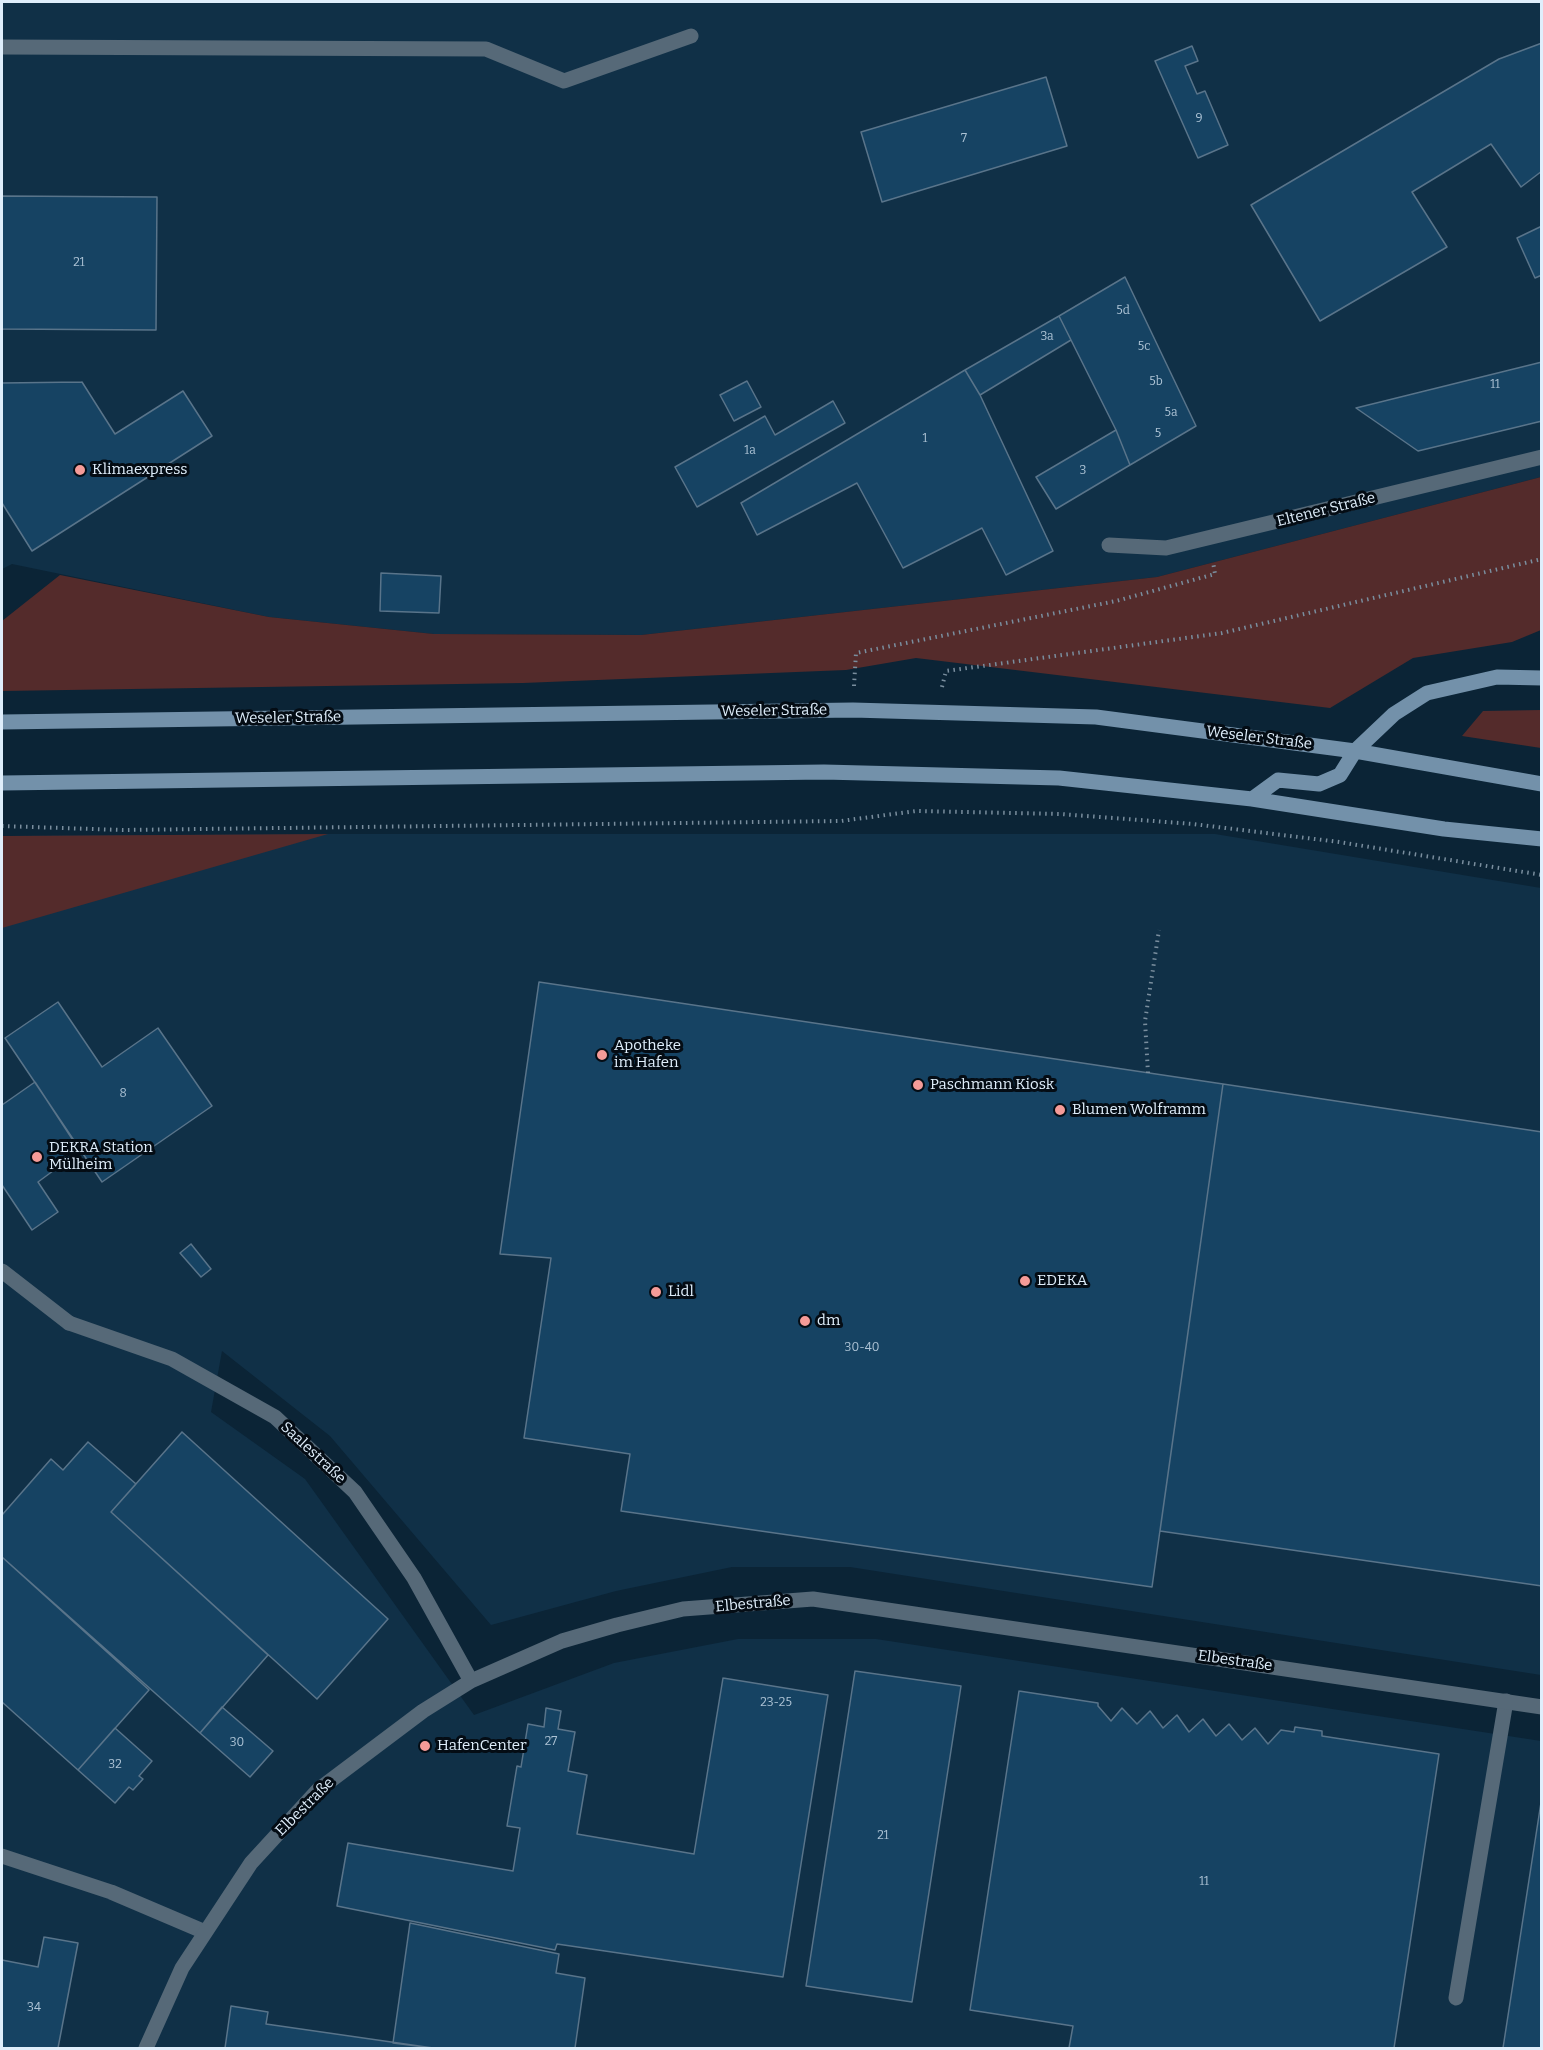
<!DOCTYPE html>
<meta charset="utf-8">
<style>
body{margin:0}
#map{position:relative;width:1543px;height:2050px;overflow:hidden;background:#0b2436;font-family:Bitter,serif}
canvas{display:block}
.frame{position:absolute;inset:0;border:3px solid #dfeefb;pointer-events:none}
</style>
<div id="map">
<canvas width="1543" height="2050"></canvas>
<div class="frame"></div>
</div>
<script>
const ctx = document.querySelector('canvas').getContext('2d');
ctx.lineJoin = 'round';
function paint(path, color) { ctx.fillStyle = color; ctx.fill(path, 'evenodd'); }
const toPath = rows => new Path2D(rows.map(r => 'M' + r).join(''));
function strokePath(path, color, width, dash) { ctx.strokeStyle = color; ctx.lineWidth = width; ctx.lineCap = dash ? 'butt' : 'round'; ctx.setLineDash(dash || []); ctx.stroke(path); }
function write(font, color, halo, rows, align = 'center') {
  ctx.font = font + ' Bitter,serif'; ctx.lineWidth = 6; ctx.setLineDash([]); ctx.textBaseline = 'middle'; ctx.strokeStyle = halo; ctx.fillStyle = color; for (const [text, x, y, turn = 0] of rows) {
    ctx.save(); ctx.translate(x, y); ctx.rotate((+turn || 0) * Math.PI / 180); ctx.textAlign = isNaN(turn) ? turn : align; if (halo) ctx.strokeText(text, 0, 0); ctx.fillText(text, 0, 0); ctx.restore();
  }
}
paint(toPath([
 [2,2,1541,2,1541,477,1157,577,641,635,434,634,269,617,12,564,2,569],
 [328,834,1215,834,1541,888,1541,1675,850,1567,732,1567,616,1591,491,1625,330,1436,222,1351,211,1412,305,1479,474,1715,614,1663,738,1639,876,1639,1541,1741,1541,2048,2,2048,2,836]
]), '#103047');
paint(toPath([
 [1541,477,1541,630,1512,642,1413,658,1330,708,916,658,846,670,523,683,2,691,2,621,60,575,269,617,434,634,641,635,1157,577],
 [1541,710,1541,748,1462,736,1483,711],
 [328,834,2,928,2,836]
]), '#542b2b');
const building = toPath([
 [1542,43,1542,171,1521,187,1491,144,1412,192,1447,247,1320,321,1251,205,1499,59,1542,43],
 [1192,46,1198,61,1185,66,1197,94,1205,91,1228,145,1198,158,1155,61,1192,46],
 [1046,77,1067,146,882,202,861,132,1046,77],
 [2,196,157,197,156,330,2,329,2,196],
 [1542,226,1542,275,1535,278,1517,238,1542,226],
 [1125,277,1196,426,1130,465,1116,430,1059,316,1125,277],
 [1059,316,1071,340,980,395,965,370,1059,316],
 [1542,362,1542,421,1418,451,1356,408,1542,362],
 [965,370,980,395,1053,551,1006,575,982,528,903,568,857,483,757,535,741,503,965,370],
 [747,381,761,407,734,421,720,395,747,381],
 [82,382,115,434,183,391,212,436,32,551,2,503,2,383,82,382],
 [833,401,845,423,697,507,675,467,765,416,775,435,833,401],
 [1116,430,1130,465,1056,509,1036,477,1116,430],
 [381,573,441,576,439,613,380,611,381,573],
 [539,982,1223,1084,1152,1587,621,1511,630,1454,524,1438,551,1258,500,1254,539,982],
 [58,1002,102,1067,158,1028,212,1106,102,1182,5,1038,58,1002],
 [35,1082,80,1151,38,1182,58,1212,32,1230,2,1185,2,1105,35,1082],
 [1223,1084,1542,1132,1542,1586,1160,1531,1223,1084],
 [191,1244,211,1269,201,1277,180,1253,191,1244],
 [182,1432,388,1619,317,1699,111,1512,182,1432],
 [88,1442,136,1484,111,1512,268,1655,200,1733,2,1557,2,1515,51,1459,63,1470,88,1442],
 [2,1557,149,1690,78,1770,2,1702,2,1557],
 [855,1671,961,1686,912,2002,806,1986,855,1671],
 [723,1678,828,1695,783,1977,557,1944,555,1950,337,1906,348,1843,513,1871,520,1828,507,1826,517,1766,521,1767,528,1724,544,1727,546,1708,561,1711,558,1729,575,1732,568,1771,587,1775,577,1834,694,1854,723,1678],
 [1019,1691,1098,1703,1098,1706,1111,1721,1122,1708,1137,1724,1150,1711,1163,1728,1177,1715,1189,1732,1203,1719,1216,1736,1229,1724,1242,1740,1255,1728,1268,1744,1281,1730,1294,1732,1295,1727,1322,1731,1322,1736,1439,1754,1394,2048,1069,2048,1073,2026,970,2010,1019,1691],
 [222,1707,273,1751,250,1777,200,1733,222,1707],
 [115,1728,152,1761,139,1776,143,1779,133,1790,129,1787,115,1803,78,1770,115,1728],
 [1542,1796,1542,2048,1503,2048,1542,1796],
 [410,1923,559,1954,556,1973,585,1978,575,2048,433,2048,393,2043,410,1923],
 [44,1937,78,1943,58,2048,2,2048,2,1960,38,1967,44,1937],
 [231,2006,268,2012,266,2024,433,2048,225,2048,231,2006]
]);
paint(building, '#164363');
strokePath(building, '#59748a', 1.5);
strokePath(toPath([
 [854,686,856,653,1116,601,1215,574,1213,562],
 [942,687,946,671,1222,633,1542,559],
 [2,826,122,830,841,821,916,811,1060,814,1193,824,1339,842,1542,875],
 [1148,1073,1145,1021,1159,930]
]), '#7a8e9e', 4, [1.5, 4.5]);
strokePath(toPath([
 [2,47,486,49,564,81,691,36],
 [2,1271,69,1323],
 [2,1856,111,1892,205,1932],
 [1456,1998,1506,1701]
]), '#566978', 15);
strokePath(toPath([
 [1109,545,1166,548,1542,457],
 [69,1323,172,1359,275,1417,355,1492,414,1578,471,1681],
 [146,2048,182,1968,251,1863,318,1790,423,1711,471,1681,562,1641,617,1625,683,1609,813,1599,1542,1707]
]), '#566978', 15);
strokePath(toPath([
 [2,722,853,710,1096,717,1355,751,1542,784],
 [2,783,824,772,1059,778,1252,799,1444,829,1542,839],
 [1252,799,1278,780,1319,784,1340,775,1355,751,1394,714,1427,693,1497,677,1542,678]
]), '#7391aa', 15);
for (const [x, y, r, color] of [
 [80,470,6,"#f59b98"],
 [602,1055,6,"#f59b98"],
 [918,1085,6,"#f59b98"],
 [1060,1110,6,"#f59b98"],
 [37,1157,6,"#f59b98"],
 [1025,1281,6,"#f59b98"],
 [656,1292,6,"#f59b98"],
 [805,1321,6,"#f59b98"],
 [425,1746,6,"#f59b98"]
]) { const dot = new Path2D(); dot.arc(x, y, r, 0, 2 * Math.PI); ctx.fillStyle = color; ctx.fill(dot); strokePath(dot, '#040c14', 2); }
write('12px', '#adc3d5', null, [
 ["9",1199,119],
 ["7",964,139],
 ["21",79,263],
 ["5d",1123,311],
 ["3a",1047,337],
 ["5c",1144,347],
 ["5b",1156,382],
 ["11",1495,385],
 ["5a",1171,413],
 ["5",1158,434],
 ["1",925,439],
 ["1a",750,451],
 ["3",1083,471],
 ["8",123,1094],
 ["30-40",862,1348],
 ["23-25",776,1703],
 ["27",551,1742],
 ["30",237,1743],
 ["32",115,1765],
 ["21",883,1836],
 ["11",1204,1882],
 ["34",34,2008]
]);
write('15px', '#dfeefb', '#040c14', [
 ["Klimaexpress",92,470],
 ["Apotheke",614,1046],
 ["im Hafen",614,1063],
 ["Paschmann Kiosk",930,1085],
 ["Blumen Wolframm",1072,1110],
 ["DEKRA Station",49,1148],
 ["Mülheim",49,1165],
 ["EDEKA",1037,1281],
 ["Lidl",668,1292],
 ["dm",817,1321],
 ["HafenCenter",437,1746]
], 'left');
write('15px', '#dfeefb', '#040c14', [
 ["Eltener Straße",1326,510,-14],
 ["Weseler Straße",774,711,-1],
 ["Weseler Straße",288,718,-1],
 ["Weseler Straße",1259,738,7],
 ["Saalestraße",313,1453,43],
 ["Elbestraße",753,1604,-5],
 ["Elbestraße",1235,1661,8],
 ["Elbestraße",305,1807,-45]
]);
</script>
